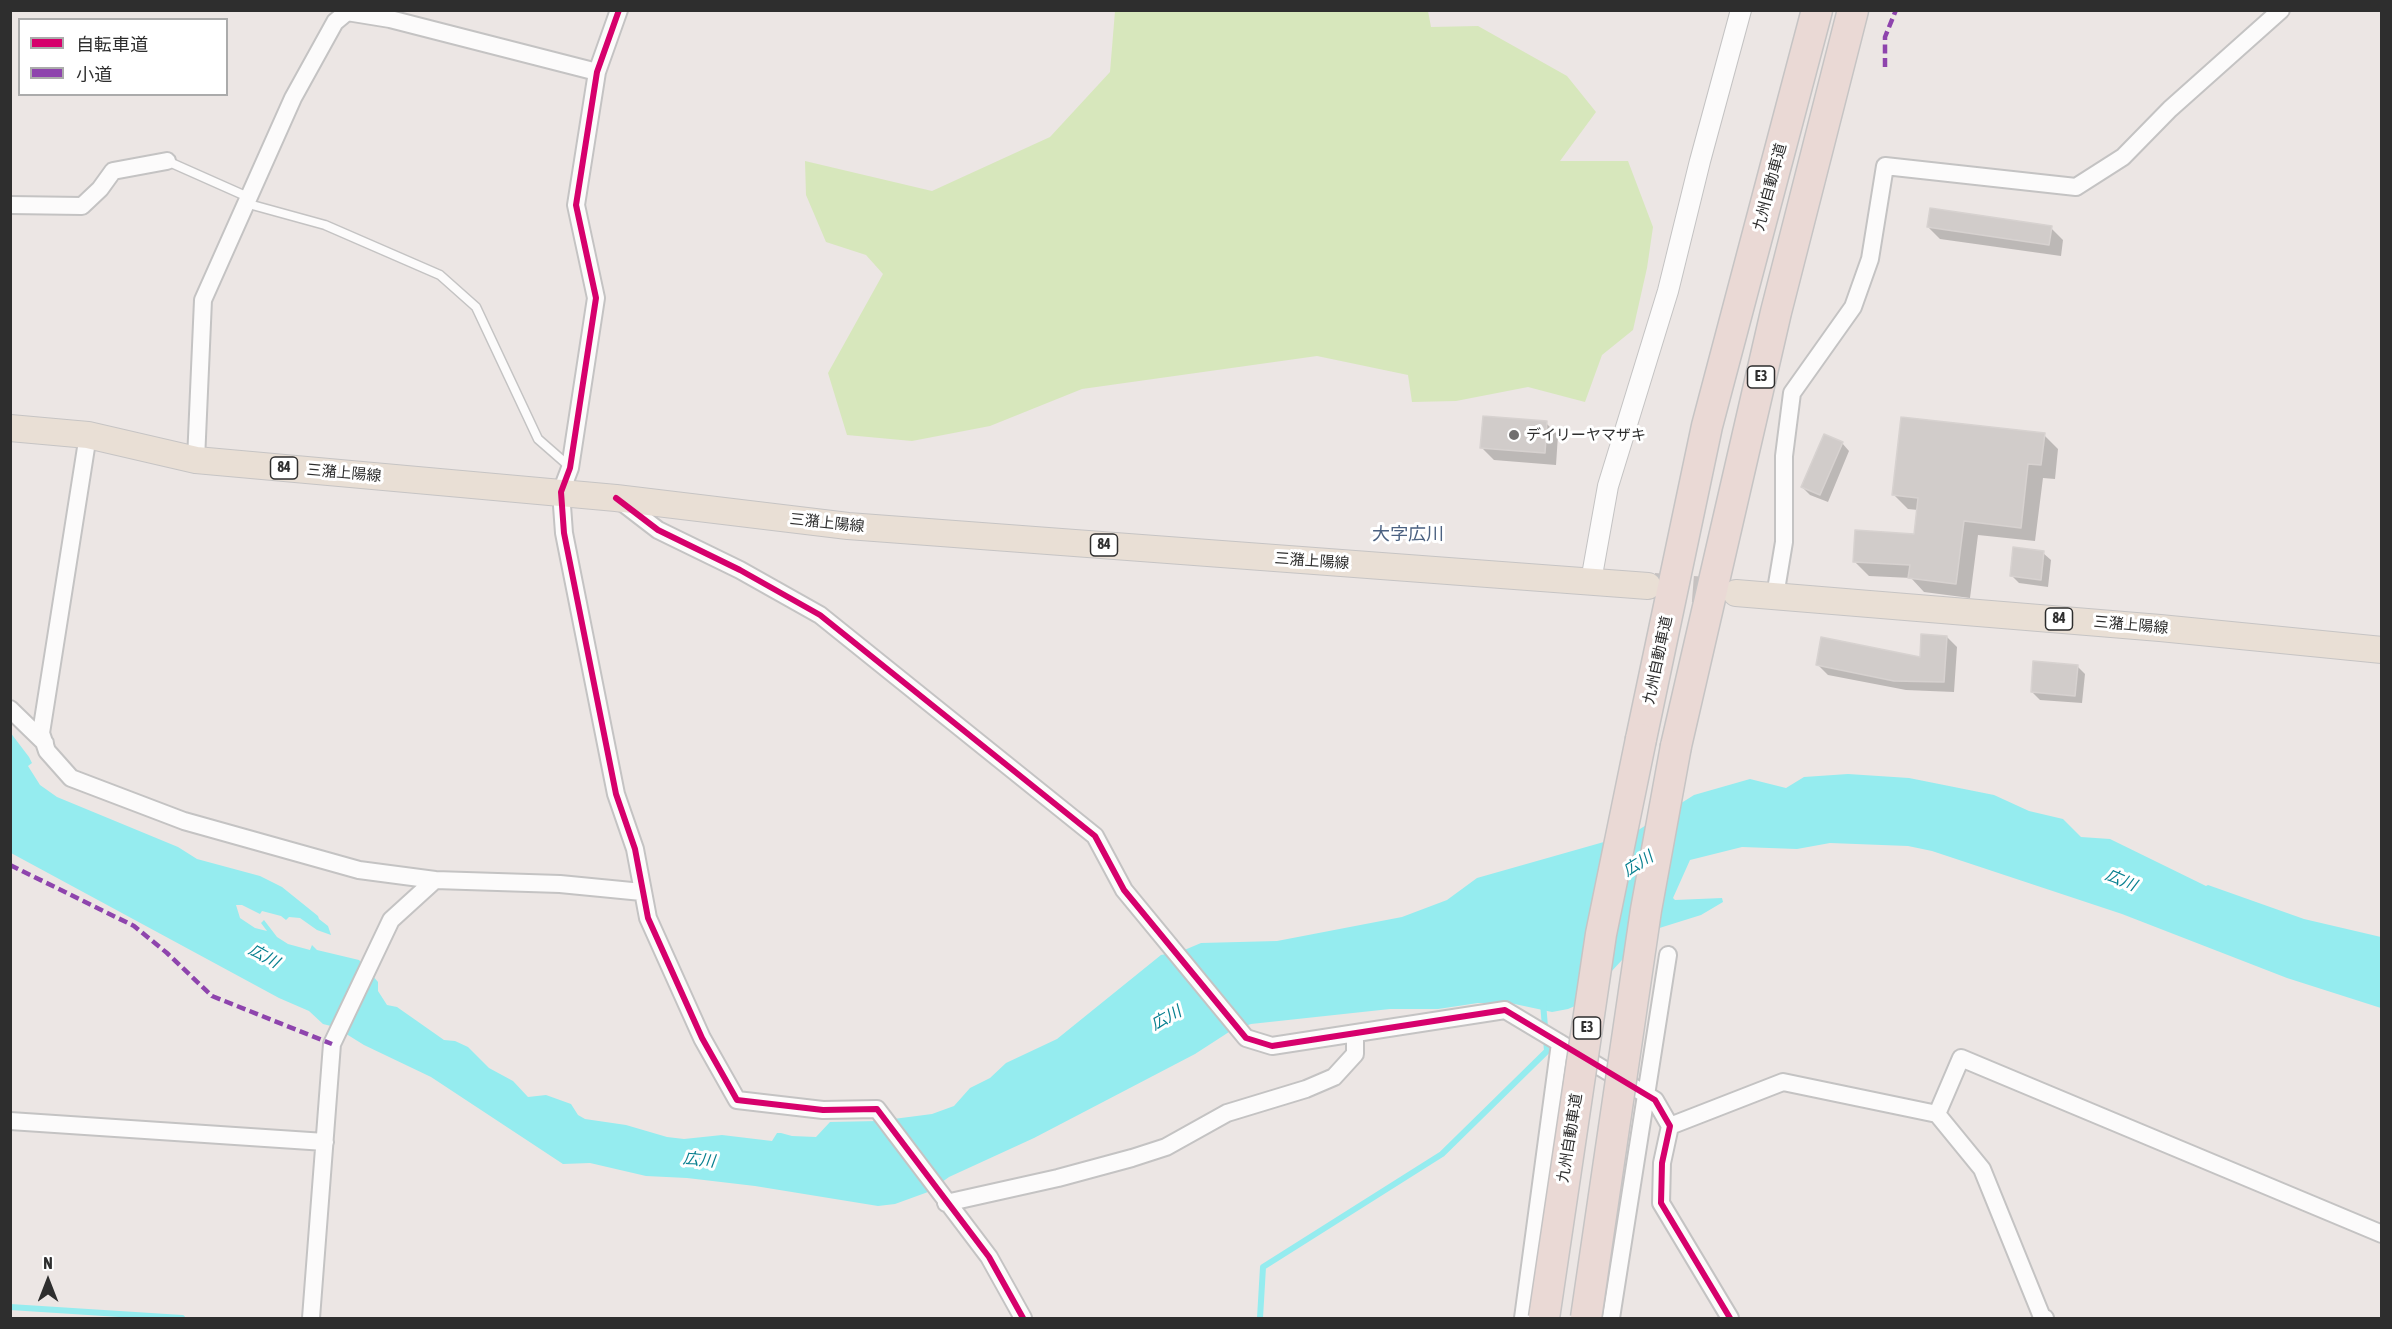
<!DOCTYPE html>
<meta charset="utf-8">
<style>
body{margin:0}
#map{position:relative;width:2392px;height:1329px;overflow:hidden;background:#ece6e4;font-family:"Asap Condensed","Noto Sans JP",sans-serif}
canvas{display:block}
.frame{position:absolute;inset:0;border:12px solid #2e2e2e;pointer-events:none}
.legend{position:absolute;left:18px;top:18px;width:210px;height:78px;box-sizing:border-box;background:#fff;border:2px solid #ababab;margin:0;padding:8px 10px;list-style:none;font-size:18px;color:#2e2e2e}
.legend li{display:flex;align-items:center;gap:12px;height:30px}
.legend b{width:30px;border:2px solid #ababab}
.north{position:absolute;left:18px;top:1251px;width:60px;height:60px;-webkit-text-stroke:4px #fff;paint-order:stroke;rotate:0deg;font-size:16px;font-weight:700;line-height:24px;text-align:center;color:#2e2e2e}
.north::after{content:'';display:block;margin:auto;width:21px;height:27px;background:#2e2e2e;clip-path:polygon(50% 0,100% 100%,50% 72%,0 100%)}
</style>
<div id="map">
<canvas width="2392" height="1329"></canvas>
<div class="frame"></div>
<ul class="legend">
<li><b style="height:8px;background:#d6006c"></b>自転車道</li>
<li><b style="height:8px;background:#8e44ad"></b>小道</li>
</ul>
<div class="north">N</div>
</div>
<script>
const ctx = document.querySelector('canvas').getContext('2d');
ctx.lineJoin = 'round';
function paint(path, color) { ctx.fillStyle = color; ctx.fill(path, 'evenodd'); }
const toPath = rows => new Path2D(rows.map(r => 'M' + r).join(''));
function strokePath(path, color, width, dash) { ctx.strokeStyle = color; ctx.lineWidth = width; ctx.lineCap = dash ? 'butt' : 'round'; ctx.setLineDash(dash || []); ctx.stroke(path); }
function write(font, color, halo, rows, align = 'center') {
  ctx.font = font + ' "Asap Condensed","Noto Sans JP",sans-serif'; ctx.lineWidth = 6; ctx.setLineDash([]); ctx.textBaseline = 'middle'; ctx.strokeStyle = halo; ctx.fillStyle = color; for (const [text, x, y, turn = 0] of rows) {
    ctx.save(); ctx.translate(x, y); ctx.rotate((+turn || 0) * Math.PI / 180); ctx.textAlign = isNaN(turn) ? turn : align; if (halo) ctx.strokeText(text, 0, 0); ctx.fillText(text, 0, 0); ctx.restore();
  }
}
paint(toPath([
 [1115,11,1428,11,1431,27,1478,26,1567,76,1596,112,1560,161,1628,161,1653,227,1647,268,1633,330,1602,355,1585,402,1528,387,1456,401,1412,402,1408,375,1317,356,1082,389,990,426,912,441,847,435,828,373,883,274,866,255,826,242,806,195,805,161,932,191,1050,137,1110,72]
]), '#d7e7bc');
paint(toPath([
 [10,732,29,757,32,763,28,766,40,785,57,797,178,847,197,859,260,876,282,887,318,916,319,919,328,926,331,935,317,930,300,918,289,917,286,920,281,916,262,911,260,914,242,905,236,905,240,918,255,928,267,931,261,923,264,920,277,937,288,944,310,950,312,945,317,950,359,960,378,982,378,991,387,1005,397,1007,444,1040,455,1041,468,1047,489,1068,513,1081,528,1097,546,1095,571,1104,578,1115,585,1119,626,1125,667,1137,684,1139,722,1135,772,1141,777,1133,781,1133,792,1136,816,1137,830,1122,878,1121,932,1114,954,1106,970,1088,990,1078,1006,1063,1057,1039,1161,955,1182,951,1201,943,1277,941,1402,917,1447,900,1477,878,1632,834,1694,795,1750,779,1786,788,1804,777,1848,774,1909,778,1994,795,2029,811,2063,819,2081,837,2110,839,2206,886,2208,885,2304,919,2381,937,2381,1008,2287,978,2122,914,1932,851,1908,846,1830,843,1797,849,1742,847,1690,860,1673,898,1675,900,1722,898,1723,902,1701,915,1653,930,1637,944,1582,1003,1568,1009,1552,1012,1510,1003,1478,1003,1438,1009,1390,1009,1251,1024,1229,1032,1195,1054,1034,1138,949,1177,928,1192,895,1204,878,1206,755,1186,687,1178,646,1176,590,1163,563,1164,431,1077,364,1045,335,1027,323,1024,309,1011,279,998,11,853]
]), '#95ecef');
paint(toPath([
 [1928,227,2051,228,2063,240,2061,256,1940,239],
 [1546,423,1558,435,1556,465,1494,460,1482,448],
 [2044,435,2058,449,2055,479,2043,478,2035,541,1978,535,1970,598,1924,592,1911,578,1869,576,1854,561,1915,535,1918,510,1908,509,1893,494],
 [1842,443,1849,451,1828,502,1810,495,1802,487],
 [2043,553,2051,560,2048,587,2019,583,2011,575],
 [1947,637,1957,647,1954,692,1906,690,1828,675,1818,665,1921,658],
 [2077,666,2085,674,2082,703,2040,700,2032,692]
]), '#0003');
strokePath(toPath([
 [10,1307,182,1318],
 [1260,1318,1263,1267,1442,1154,1547,1051,1543,1003]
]), '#95ecef', 6);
const building = toPath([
 [1930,208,2052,226,2049,245,1927,227,1930,208],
 [1483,416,1547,421,1545,453,1480,448,1483,416],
 [1901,417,2045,433,2041,465,2028,464,2021,528,1964,521,1956,584,1908,578,1910,565,1853,562,1855,530,1914,534,1918,498,1892,495,1901,417],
 [1824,434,1843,442,1820,495,1801,487,1824,434],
 [2013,547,2044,551,2041,580,2010,576,2013,547],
 [1921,634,1947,636,1944,682,1894,681,1816,665,1821,637,1920,657,1921,634],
 [2033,661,2078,665,2075,696,2031,692,2033,661]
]);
paint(building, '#d1ccca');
strokePath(building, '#d7d2d0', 1.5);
strokePath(toPath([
 [1654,586,1731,592]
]), '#c6c1c0', 26, [26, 13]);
const service = toPath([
 [167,161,248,197],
 [245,203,325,225,440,275,476,307,538,439,570,467]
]);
const minor = toPath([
 [619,10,597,72,576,205,596,298,570,468,561,492,564,533,616,794,635,849,648,918,702,1038,737,1100,823,1110,877,1109,989,1257,1023,1318],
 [347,12,390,19,597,72],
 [10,205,82,206,100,189,113,171,167,161],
 [88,435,41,733,47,751,71,778,184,821,359,870,435,880],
 [196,460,203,300,293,98,335,22,347,12],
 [619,500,658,530,740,570,820,615,1095,836,1124,890,1246,1038,1272,1046,1505,1010,1655,1100,1670,1126,1662,1163,1661,1203,1730,1318],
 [1775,596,1784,542,1784,456,1792,393,1853,307,1870,259,1885,166,2076,187,2123,157,2170,109,2281,10],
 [10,709,45,743],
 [1937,1114,1961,1058,2382,1234],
 [10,1121,325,1142],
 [1670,1126,1783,1082,1937,1114,1982,1169,2042,1317,2045,1318],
 [946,1203,1058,1178,1132,1158,1166,1147,1227,1113,1306,1089,1334,1077,1355,1054,1355,1033],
 [311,1318,332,1044,391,920,435,880,560,884,642,892],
 [1523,1318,1560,1043],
 [1611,1318,1668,955]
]);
const tertiary = toPath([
 [1591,581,1608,486,1668,291,1700,161,1741,10]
]);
const primary = toPath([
 [10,428,88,435,196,460,616,498,848,526,1648,586],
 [1736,593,2160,628,2382,650]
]);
const motorway = toPath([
 [1641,739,1707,426,1817,10],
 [1676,746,1776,312,1853,10]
]);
strokePath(service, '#c4c3c3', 11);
strokePath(minor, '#c4c3c3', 20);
strokePath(tertiary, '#c4c3c3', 22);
strokePath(primary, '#c6c4c4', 28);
strokePath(motorway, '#c6c4c4', 33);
strokePath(service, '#fcfbfb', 8);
strokePath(minor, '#fcfbfb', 16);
strokePath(tertiary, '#fcfbfb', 20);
strokePath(primary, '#e9dfd5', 26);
strokePath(motorway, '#ead9d5', 30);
const motorwayBridge = toPath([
 [1544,1318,1601,934,1641,739],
 [1586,1318,1646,910,1676,746]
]);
strokePath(motorwayBridge, '#c6c4c4', 33, []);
strokePath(motorwayBridge, '#ead9d5', 30);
strokePath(toPath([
 [1885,67,1885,37,1896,10],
 [10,865,134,926,167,953,212,996,332,1044]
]), '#8e44ad', 4.5, [9, 4.5]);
strokePath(toPath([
 [619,10,597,72,576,205,596,298,570,468,561,492,564,533,616,794,635,849,648,918,702,1038,737,1100,823,1110,877,1109,989,1257,1023,1318],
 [616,498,658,530,740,570,820,615,1095,836,1124,890,1246,1038,1272,1046,1505,1010,1655,1100,1670,1126,1662,1163,1661,1203,1730,1318]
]), '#d6006c', 6);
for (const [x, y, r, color] of [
 [1514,435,6,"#706e6e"]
]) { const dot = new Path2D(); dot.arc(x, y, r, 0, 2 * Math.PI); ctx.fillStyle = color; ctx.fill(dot); strokePath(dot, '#fff', 2); }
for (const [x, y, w] of [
 [1761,377,27],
 [284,468,27],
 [1104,545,27],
 [2059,619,27],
 [1587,1028,27]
]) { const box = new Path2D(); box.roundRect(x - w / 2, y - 11, w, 22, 4.5); ctx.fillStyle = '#fff'; ctx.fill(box); strokePath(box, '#2e2e2e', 1.5); }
write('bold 14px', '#2e2e2e', null, [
 ["E3",1761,377],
 ["84",284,468],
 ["84",1104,545],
 ["84",2059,619],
 ["E3",1587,1028]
]);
write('15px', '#2e2e2e', '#fff', [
 ["九州自動車道",1770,187,-75],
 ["三潴上陽線",344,473,5],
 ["三潴上陽線",827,523,6],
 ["三潴上陽線",1312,561,4],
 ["三潴上陽線",2131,625,5],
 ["九州自動車道",1658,660,-78],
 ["九州自動車道",1570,1138,-81]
]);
write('15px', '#2e2e2e', '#fff', [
 ["デイリーヤマザキ",1526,435]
], 'left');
write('italic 16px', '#098090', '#fff', [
 ["広川",1638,864,-32],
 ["広川",2121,880,23],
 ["広川",264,956,29],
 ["広川",1166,1018,-29],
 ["広川",699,1160,6]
]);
write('18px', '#4b6181', '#fff', [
 ["大字広川",1408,534]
]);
</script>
